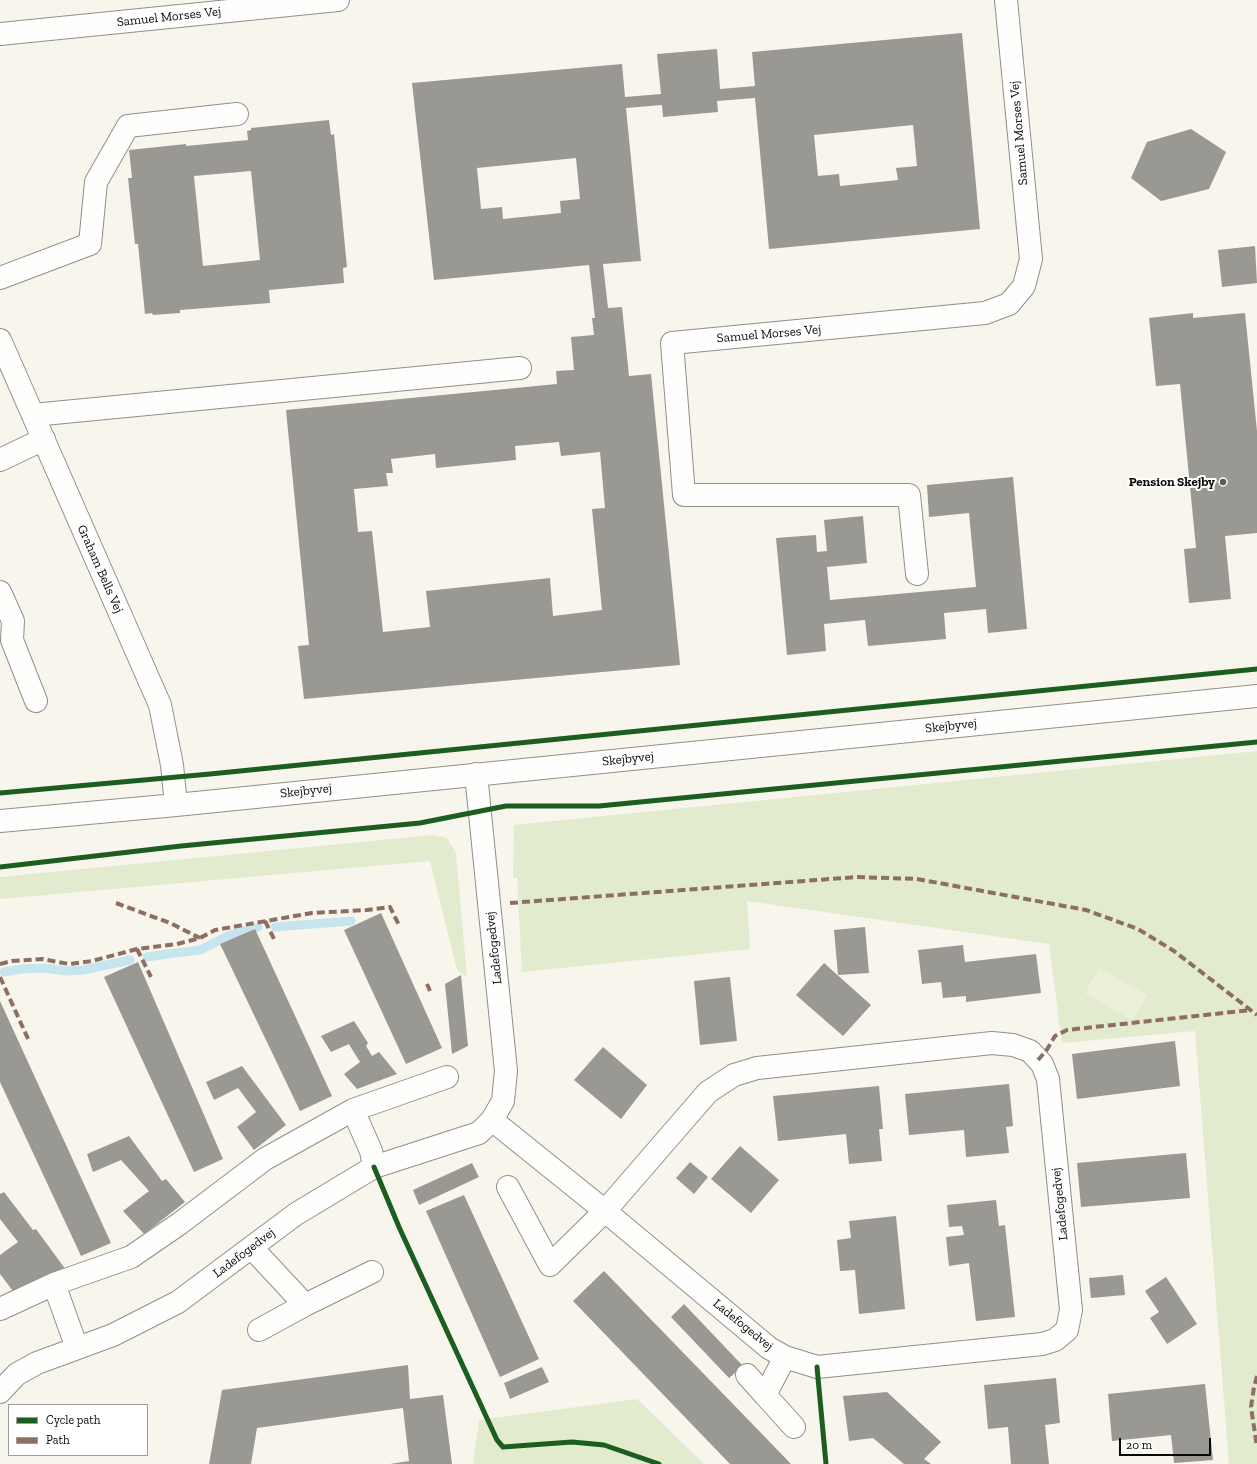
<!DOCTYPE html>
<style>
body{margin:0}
#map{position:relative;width:1257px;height:1464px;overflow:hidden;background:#f8f5ed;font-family:"Zilla Slab",serif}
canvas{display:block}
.legend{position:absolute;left:8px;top:1404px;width:140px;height:52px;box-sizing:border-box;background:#fff;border:1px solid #9d9d9d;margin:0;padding:5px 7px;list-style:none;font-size:12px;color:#090909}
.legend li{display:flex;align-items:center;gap:8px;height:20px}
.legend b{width:20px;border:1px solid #9d9d9d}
.scale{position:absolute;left:1119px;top:1438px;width:92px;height:18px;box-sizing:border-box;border:2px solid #090909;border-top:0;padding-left:5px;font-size:12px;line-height:14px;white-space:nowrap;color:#090909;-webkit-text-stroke:3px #fff;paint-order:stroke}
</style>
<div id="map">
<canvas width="1257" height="1464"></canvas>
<ul class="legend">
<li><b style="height:5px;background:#1b5e20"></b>Cycle path</li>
<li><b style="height:5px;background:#8d6e63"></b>Path</li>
</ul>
<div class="scale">20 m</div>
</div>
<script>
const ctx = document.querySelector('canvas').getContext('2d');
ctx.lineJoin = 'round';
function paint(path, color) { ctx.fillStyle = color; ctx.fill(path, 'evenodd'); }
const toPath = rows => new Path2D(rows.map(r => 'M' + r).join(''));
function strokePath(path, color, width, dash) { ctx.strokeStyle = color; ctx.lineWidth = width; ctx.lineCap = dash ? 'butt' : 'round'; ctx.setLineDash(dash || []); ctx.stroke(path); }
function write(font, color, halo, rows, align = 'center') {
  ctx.font = font + ' "Zilla Slab",serif'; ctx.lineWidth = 4; ctx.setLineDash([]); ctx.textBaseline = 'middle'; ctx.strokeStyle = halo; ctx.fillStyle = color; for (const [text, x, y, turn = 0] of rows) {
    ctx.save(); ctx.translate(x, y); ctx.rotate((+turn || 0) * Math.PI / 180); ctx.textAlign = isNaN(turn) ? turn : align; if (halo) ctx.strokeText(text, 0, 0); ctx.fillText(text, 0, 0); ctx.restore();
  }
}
paint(toPath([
 [1257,751,1257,1464,1229,1464,1195,1031,1062,1043,1049,944,747,901,750,949,522,972,517,878,513,878,514,825],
 [433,835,447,838,456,853,467,977,457,970,430,861,0,899,0,877],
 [637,1399,704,1464,473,1464,479,1420]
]), '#e3ebcf');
paint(toPath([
 [1099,968,1147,995,1132,1020,1085,993]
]), '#ecf0d8');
strokePath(toPath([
 [275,927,351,921],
 [147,957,167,954,200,950,230,935,258,927],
 [4,972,22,969,45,968,66,971,83,970,130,960]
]), '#c6e5ef', 9);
paint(toPath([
 [962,33,980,229,769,249,755,98,717,101,718,112,663,117,662,105,626,108,641,261,603,264,608,308,622,307,629,376,651,374,680,665,304,699,298,646,309,645,286,410,557,384,556,371,574,370,571,337,594,335,592,318,595,318,589,265,434,280,412,83,622,64,625,97,661,94,657,54,717,49,720,89,755,86,752,52],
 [913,125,917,166,896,168,898,180,840,186,839,174,818,176,814,135],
 [576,158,580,199,560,201,561,213,503,219,502,207,481,209,477,168],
 [559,442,561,456,600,452,605,508,592,509,602,610,553,616,550,578,426,591,430,627,383,632,372,531,358,532,354,489,388,486,386,473,393,473,391,459,435,454,436,468,516,460,515,446],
 [329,120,331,135,334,134,347,267,343,268,344,283,269,290,270,303,180,310,180,313,153,315,152,313,145,314,138,244,135,244,128,178,132,178,129,150,186,144,186,146,248,140,247,131,251,130,251,128],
 [251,171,260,260,203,266,194,176],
 [1191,129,1226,152,1209,189,1161,201,1131,178,1147,142],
 [1255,246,1257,283,1222,287,1218,250],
 [1193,313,1193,318,1245,313,1257,431,1257,533,1225,536,1231,599,1189,603,1184,549,1196,548,1180,384,1156,386,1149,318],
 [1013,477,1027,629,988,633,986,609,944,613,946,639,868,646,865,620,824,624,826,651,787,655,776,538,816,535,817,552,827,551,824,520,863,516,867,563,827,567,830,600,976,587,969,513,929,517,927,485],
 [381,913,442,1048,406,1064,344,930],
 [865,927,869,973,838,975,834,930],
 [255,929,332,1096,300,1111,220,944],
 [963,945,965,962,1036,954,1041,993,966,1002,966,996,943,998,941,982,922,984,918,950],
 [138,962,223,1159,194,1172,104,977],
 [824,963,871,1005,843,1036,796,995],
 [461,975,468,1046,452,1054,445,984],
 [730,977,737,1041,700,1045,694,981],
 [0,1001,111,1243,81,1256,0,1082],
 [354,1021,368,1043,366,1046,372,1056,379,1052,397,1074,357,1089,344,1074,360,1062,350,1046,349,1044,331,1052,321,1036],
 [1175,1041,1180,1086,1077,1099,1072,1054],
 [603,1047,647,1085,621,1119,574,1080],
 [242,1066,286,1125,254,1150,237,1127,256,1112,238,1088,214,1100,206,1082],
 [1009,1084,1013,1126,1006,1127,1009,1153,966,1157,964,1130,909,1135,905,1094],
 [879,1086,883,1129,879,1129,882,1161,849,1164,846,1134,778,1141,773,1096],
 [129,1136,162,1181,166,1179,185,1202,144,1234,123,1211,149,1191,121,1160,93,1172,87,1154],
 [740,1146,779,1180,751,1213,711,1179],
 [1186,1153,1190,1198,1081,1207,1077,1163],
 [690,1162,708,1177,694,1194,676,1178],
 [472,1163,479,1177,419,1205,413,1190],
 [4,1192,33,1230,36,1229,66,1270,13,1291,0,1274,0,1255,18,1242,0,1219,0,1194],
 [464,1195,539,1359,500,1377,426,1211],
 [996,1200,999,1226,1005,1225,1015,1317,976,1321,969,1263,949,1266,946,1237,964,1235,962,1226,949,1227,947,1205],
 [896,1216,905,1309,859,1314,855,1270,840,1271,837,1240,851,1238,849,1221],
 [604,1271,765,1437,791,1464,730,1464,573,1301],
 [1123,1275,1125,1295,1091,1298,1089,1278],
 [1166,1277,1197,1324,1167,1344,1150,1318,1159,1312,1145,1291],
 [684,1304,743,1366,729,1378,671,1317],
 [408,1365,410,1399,443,1395,452,1464,390,1464,409,1461,403,1408,257,1428,251,1464,209,1464,222,1390],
 [542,1367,549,1382,510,1399,504,1383],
 [1056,1378,1060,1423,1045,1425,1049,1464,1011,1464,1008,1427,988,1429,984,1385],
 [1205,1384,1213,1460,1174,1463,1171,1435,1112,1441,1108,1394],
 [887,1392,941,1442,924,1459,931,1464,904,1464,873,1438,849,1441,843,1396]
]), '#9a9893');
const minor = toPath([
 [0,34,338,0],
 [0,278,90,244,96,182,128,126,237,114],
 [0,340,160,705,172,765,176,805],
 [33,415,520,368],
 [0,460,44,439],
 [917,574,909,495,684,495,672,343,985,313,1009,304,1024,286,1031,259,1006,0],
 [0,592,13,621,12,640,36,701],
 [0,821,176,805,1257,696],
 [353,1110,371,1151,374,1167],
 [492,1120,605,1211,769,1348,785,1357,817,1367,1042,1344,1055,1340,1067,1330,1071,1310,1048,1079,1042,1064,1030,1051,1013,1045,992,1043,757,1068,734,1075,708,1092,605,1211,550,1265,508,1187],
 [252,1248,305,1305],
 [54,1284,77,1348],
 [0,1309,54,1284,131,1257,179,1224,265,1159,353,1110,447,1077],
 [259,1330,305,1305,372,1272],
 [785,1357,765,1395,794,1427],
 [747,1375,765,1395],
 [0,1392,17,1374,37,1363,113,1335,178,1302,296,1214,374,1167,479,1133,492,1120,503,1101,506,1071,476,774]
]);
strokePath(minor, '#918f8c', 24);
strokePath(minor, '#fefefc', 22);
strokePath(toPath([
 [116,903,170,923,200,938],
 [510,903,857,877,917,879,1086,910,1138,929,1174,951,1257,1015],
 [265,921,274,939],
 [137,949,151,977],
 [0,964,12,961,42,959,69,964,92,961,137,949,177,944,200,938,215,930,312,913,367,910,390,907,400,927],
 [0,977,29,1041],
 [427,984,430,991],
 [1038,1060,1046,1051,1055,1036,1067,1030,1251,1010],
 [1257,1376,1254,1387,1251,1407,1257,1447]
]), '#8d6e63', 4, [8, 4]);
strokePath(toPath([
 [0,793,210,774,1257,669],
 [0,867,181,846,420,823,506,806,599,806,1257,742],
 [374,1167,399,1227,497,1440,503,1447,572,1442,604,1445,659,1464],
 [817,1367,826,1464]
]), '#1b5e20', 5);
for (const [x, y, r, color] of [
 [1223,482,4,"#5d5c59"]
]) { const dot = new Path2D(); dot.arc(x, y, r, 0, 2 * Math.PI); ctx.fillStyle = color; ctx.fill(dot); strokePath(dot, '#fff', 1.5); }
write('13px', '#090909', '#fff', [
 ["Samuel Morses Vej",169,17,-6],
 ["Samuel Morses Vej",1019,133,-95],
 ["Samuel Morses Vej",769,334,-5],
 ["Graham Bells Vej",100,569,66],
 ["Skejbyvej",951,726,-6],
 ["Skejbyvej",628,759,-6],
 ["Skejbyvej",306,791,-6],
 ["Ladefogedvej",494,948,-96],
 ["Ladefogedvej",1060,1204,-96],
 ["Ladefogedvej",244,1253,-37],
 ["Ladefogedvej",743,1325,39]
]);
write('bold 13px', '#090909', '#fff', [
 ["Pension Skejby",1215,482]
], 'right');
</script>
